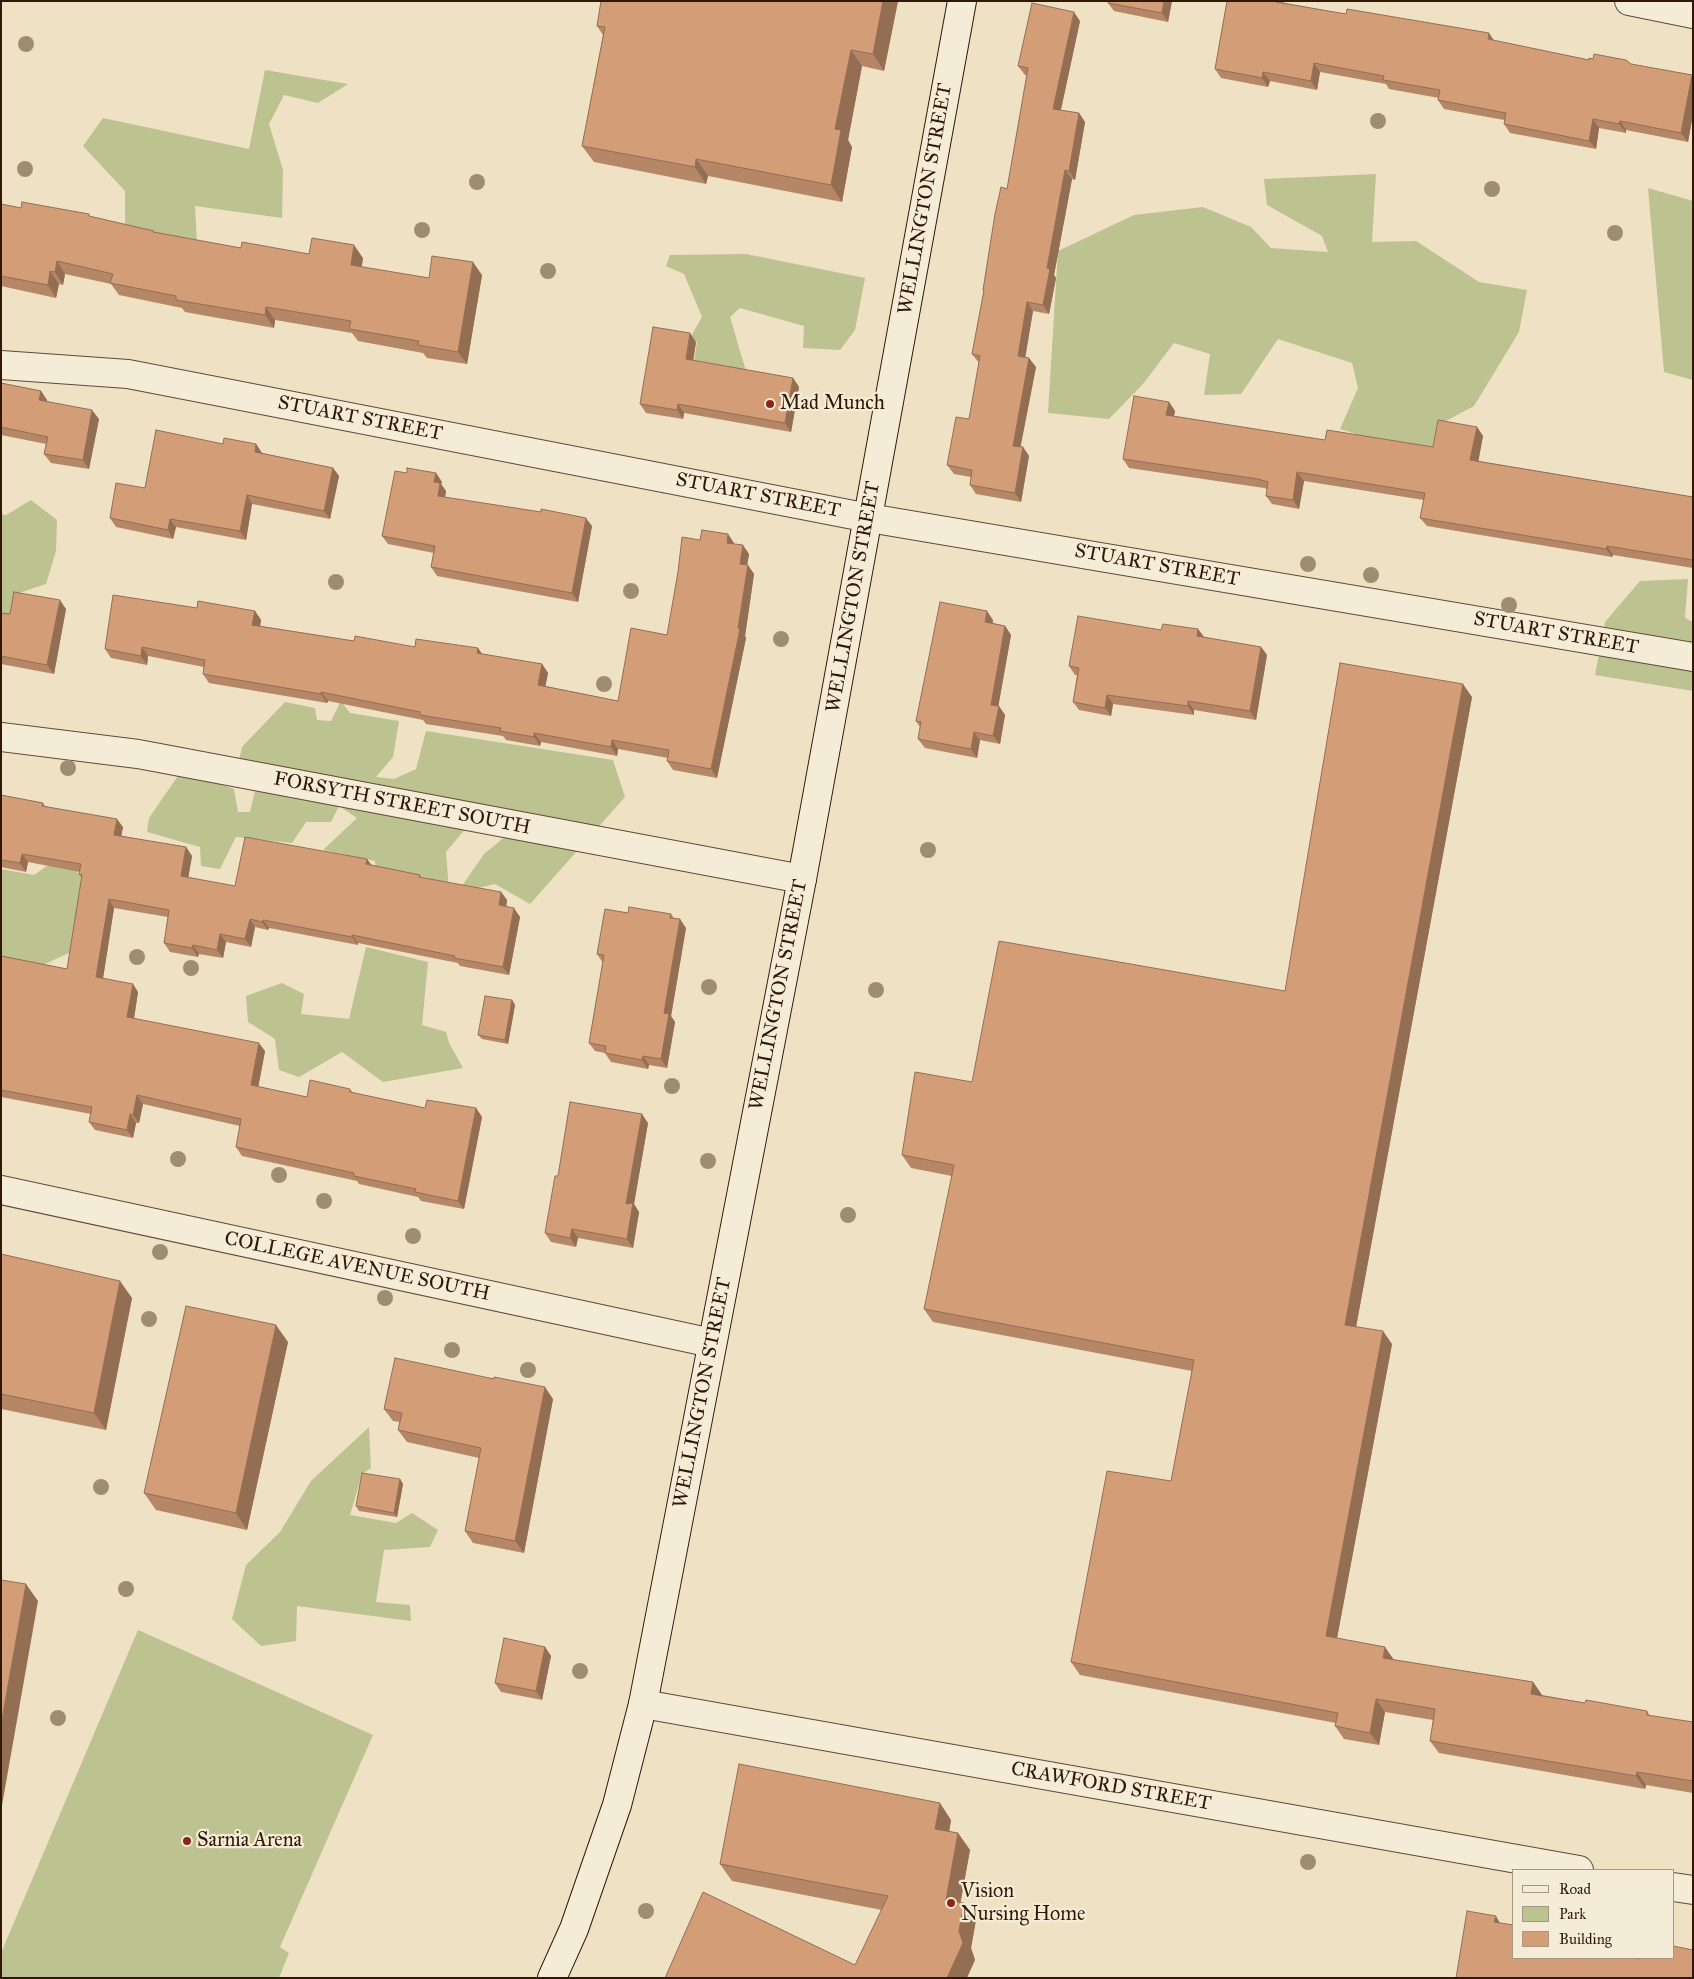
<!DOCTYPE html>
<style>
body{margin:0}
#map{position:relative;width:1694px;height:1979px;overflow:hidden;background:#efe1c3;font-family:"IM FELL Great Primer",serif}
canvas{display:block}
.frame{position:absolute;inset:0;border:2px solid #311804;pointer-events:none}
.legend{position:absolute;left:1512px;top:1869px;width:162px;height:90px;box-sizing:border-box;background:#f5ecd8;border:1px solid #a79783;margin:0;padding:6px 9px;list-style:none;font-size:15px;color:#311804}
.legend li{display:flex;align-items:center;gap:10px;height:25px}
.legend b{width:25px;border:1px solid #a79783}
</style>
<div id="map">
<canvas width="1694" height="1979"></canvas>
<div class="frame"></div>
<ul class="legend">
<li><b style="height:6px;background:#f5ecd8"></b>Road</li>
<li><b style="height:14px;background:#bdc291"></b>Park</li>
<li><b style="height:14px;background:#d39d77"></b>Building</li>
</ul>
</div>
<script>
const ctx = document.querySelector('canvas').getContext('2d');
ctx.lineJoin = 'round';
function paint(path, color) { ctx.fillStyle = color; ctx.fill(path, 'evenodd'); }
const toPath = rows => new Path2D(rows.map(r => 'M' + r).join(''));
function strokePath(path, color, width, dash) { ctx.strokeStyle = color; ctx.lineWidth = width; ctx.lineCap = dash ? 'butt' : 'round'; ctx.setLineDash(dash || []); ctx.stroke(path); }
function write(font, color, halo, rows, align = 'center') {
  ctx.font = font + ' "IM FELL Great Primer",serif'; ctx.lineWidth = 4.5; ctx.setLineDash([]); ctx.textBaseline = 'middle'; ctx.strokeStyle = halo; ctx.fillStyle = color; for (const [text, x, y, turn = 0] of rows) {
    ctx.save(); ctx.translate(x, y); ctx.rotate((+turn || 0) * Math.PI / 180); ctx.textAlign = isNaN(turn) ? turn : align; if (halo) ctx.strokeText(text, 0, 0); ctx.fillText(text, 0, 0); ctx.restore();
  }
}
paint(toPath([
 [265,70,348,84,318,103,284,95,269,124,283,170,282,218,195,206,197,244,125,232,125,191,83,146,103,118,249,149],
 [1376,174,1372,242,1416,241,1479,282,1527,290,1519,332,1474,406,1440,424,1428,493,1395,446,1340,429,1358,388,1352,363,1278,339,1241,394,1204,395,1210,354,1174,343,1143,384,1109,419,1048,413,1058,251,1134,215,1203,207,1251,227,1271,248,1328,252,1322,236,1267,205,1264,179],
 [1648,188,1693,201,1693,380,1664,372],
 [746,254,865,278,855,330,840,350,803,348,804,326,740,308,730,317,746,371,692,374,697,342,690,338,702,317,684,274,666,266,670,255],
 [31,500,57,520,56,551,46,584,19,593,12,615,1,613,1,514,6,515],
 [1688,579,1685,618,1693,622,1693,691,1595,675,1605,622,1640,581],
 [341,701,350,713,399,721,393,757,376,777,394,779,416,769,426,731,613,760,625,797,530,904,495,884,457,893,484,854,512,831,471,822,446,852,449,891,432,886,428,878,411,874,378,891,375,861,323,850,357,818,339,806,331,822,306,822,292,843,236,837,220,869,201,866,200,847,147,832,149,818,182,770,234,789,238,812,250,812,256,786,238,765,242,747,285,702,315,708,317,720,331,721],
 [64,854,78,866,77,873,84,875,73,951,30,971,1,960,1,869,34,875],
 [366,947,428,962,422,1025,446,1032,449,1043,463,1068,383,1082,342,1052,299,1077,279,1070,275,1039,248,1022,246,996,282,983,304,994,301,1014,349,1019],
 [369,1427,371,1468,362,1474,350,1515,396,1523,412,1513,438,1530,430,1547,384,1550,376,1602,410,1605,411,1621,297,1606,296,1641,261,1646,232,1619,246,1565,280,1532,311,1481],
 [138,1630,373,1735,280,1947,289,1953,279,1978,1,1978,1,1953]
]), '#bdc291');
const minor = toPath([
 [1,365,128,374,869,518,1693,657],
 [1,737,138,754,802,879],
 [1,1190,712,1343],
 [643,1704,1579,1870],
 [1673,1887,1693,1890]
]);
const tertiary = toPath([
 [1629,1,1693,14]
]);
const secondary = toPath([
 [552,1978,574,1929,617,1805,643,1704,802,879,962,1]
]);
strokePath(minor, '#604a34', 30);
strokePath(tertiary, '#604a34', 30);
strokePath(secondary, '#311804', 30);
strokePath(minor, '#f5ecd8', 28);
strokePath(tertiary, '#f5ecd8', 28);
strokePath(secondary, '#f5ecd8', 28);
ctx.fillStyle = '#9e8e71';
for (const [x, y] of [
 [26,44],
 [1378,121],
 [25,169],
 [477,182],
 [1492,189],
 [422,230],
 [1615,233],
 [548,271],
 [1308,564],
 [1371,575],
 [336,582],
 [631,591],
 [1509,605],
 [781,639],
 [604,684],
 [68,768],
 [928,850],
 [137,957],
 [191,968],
 [709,987],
 [876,990],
 [672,1086],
 [178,1159],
 [708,1161],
 [279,1175],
 [324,1201],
 [848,1215],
 [413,1236],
 [160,1252],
 [385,1298],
 [149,1319],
 [452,1350],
 [528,1370],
 [101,1487],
 [126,1589],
 [580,1671],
 [58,1718],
 [1308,1862],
 [646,1911]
]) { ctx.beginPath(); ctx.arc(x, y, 8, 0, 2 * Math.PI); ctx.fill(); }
paint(toPath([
 [601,1,898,1,884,71,862,66,848,140,852,147,842,202,708,176,706,184,594,162,582,146,603,35,597,26],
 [1108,1,1172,1,1168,22,1114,11,1108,3],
 [1227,1,1284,1,1284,3,1494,41,1589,60,1631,64,1692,75,1693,76,1693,114,1688,142,1626,130,1626,133,1599,128,1596,149,1510,133,1504,124,1504,120,1444,109,1438,100,1439,98,1389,89,1386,84,1320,72,1317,90,1270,81,1268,87,1221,78,1215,69],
 [1080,21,1061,110,1079,113,1085,122,1075,180,1072,179,1054,275,1056,278,1049,314,1033,311,1025,357,1036,367,1020,447,1023,447,1029,456,1021,502,976,494,970,485,971,477,954,474,947,465,969,419,979,363,972,354,984,292,983,290,1007,189,1027,76,1025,75,1018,66],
 [1,204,21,208,91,217,154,231,155,233,241,248,363,258,361,267,429,278,482,275,467,364,427,358,423,353,358,341,352,333,275,320,274,328,185,312,182,308,119,295,111,284,65,274,63,285,59,284,56,298,1,286],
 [696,342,693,361,793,378,799,387,791,432,684,413,683,419,646,413,640,404],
 [1,383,41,391,47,400,46,401,99,419,89,469,51,463,44,454,46,444,1,435],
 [1169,402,1175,411,1174,416,1325,440,1433,447,1477,427,1483,436,1478,461,1693,497,1693,568,1613,555,1612,557,1427,526,1420,518,1424,500,1304,481,1299,509,1272,504,1266,496,1267,489,1264,488,1129,468,1123,459],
 [223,444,256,444,262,453,333,468,339,476,330,519,252,504,246,540,176,527,173,539,116,527,110,518,145,488],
 [407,473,436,473,442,482,441,484,446,491,445,497,592,526,578,602,437,576,431,567,434,553,388,544,382,536],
 [728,534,734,544,749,554,747,565,754,574,745,636,746,638,717,778,673,770,667,761,668,758,618,749,617,756,541,742,540,746,506,740,503,736,426,724,423,720,328,701,327,703,209,683,203,674,204,667,148,656,147,665,111,658,105,649,197,608,255,611,261,620,260,626,354,641,415,647,478,648,482,654,542,664,548,673,545,686,618,701,667,635,700,540],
 [66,609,54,674,1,664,1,613,10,614],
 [993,620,993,623,1005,626,1011,635,998,706,1005,715,1000,744,980,740,977,758,925,748,918,739,920,727,916,721],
 [1198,629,1204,637,1261,647,1267,655,1256,720,1194,710,1194,715,1113,704,1111,716,1079,710,1073,702,1077,675,1075,675,1069,666,1161,630],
 [1472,697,1356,1327,1392,1344,1337,1638,1394,1660,1533,1682,1542,1695,1585,1703,1647,1711,1650,1716,1693,1722,1693,1793,1646,1785,1645,1789,1439,1753,1430,1741,1433,1720,1385,1712,1379,1745,1344,1739,1335,1726,1336,1723,1080,1675,1071,1662,1171,1481,1192,1371,933,1322,924,1309,952,1176,911,1168,902,1155,972,1082,1285,991],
 [1,795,43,803,45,806,123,827,121,836,186,847,192,856,188,878,235,886,367,859,371,865,420,875,422,878,501,892,507,900,506,907,520,917,509,975,460,966,458,963,358,943,358,945,269,928,268,930,255,927,251,947,226,942,223,958,199,954,198,957,170,952,164,943,168,917,114,908,103,978,138,992,134,1018,265,1051,258,1087,307,1097,350,1089,353,1093,425,1108,476,1108,482,1117,464,1209,421,1201,418,1197,359,1184,357,1181,242,1156,236,1147,240,1126,143,1104,139,1123,136,1123,133,1138,95,1130,89,1122,91,1114,1,1097,1,956,67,969,82,878,79,874,80,872,28,862,26,872,1,867],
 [628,913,671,914,674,918,686,928,671,1016,675,1022,667,1068,649,1065,648,1069,611,1062,605,1053,595,1051,589,1043,603,963,597,954],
 [512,1000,515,1005,508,1044,482,1039,478,1035],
 [648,1123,634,1204,639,1212,633,1248,578,1238,576,1247,551,1242,545,1233,558,1176],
 [1,1254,132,1298,106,1430,1,1409],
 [288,1342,247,1530,156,1510,144,1493],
 [553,1399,524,1553,473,1543,465,1531,479,1458,407,1442,398,1430,400,1422,393,1421,384,1409],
 [400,1479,403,1484,397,1517,359,1511,356,1506],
 [545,1647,551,1656,542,1700,501,1692,495,1683],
 [951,1820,949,1831,958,1833,970,1850,960,1902,976,1920,971,1948,975,1960,882,1910,732,1881,720,1864]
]), '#b58766');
paint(toPath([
 [883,1,898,1,884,71,873,54],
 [1164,1,1172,1,1168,22,1162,13],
 [1074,12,1080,21,1059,118,1053,109],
 [1489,33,1495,42,1488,39],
 [851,50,862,66,848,140,852,147,842,202,831,185,835,129],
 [1314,63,1320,72,1317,90,1311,81],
 [1263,72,1270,81,1268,87,1262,78],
 [1692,75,1693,76,1693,114,1688,142,1681,133],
 [1079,113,1085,122,1075,180,1069,171],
 [1593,119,1599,128,1596,149,1589,141],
 [1620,121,1626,130,1626,133,1619,124],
 [696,159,708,176,706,184,695,167],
 [1065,170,1072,179,1054,275,1056,278,1049,314,1043,305,1047,268],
 [354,245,363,258,360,278,351,265],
 [57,261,65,274,63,285,55,272],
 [473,262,482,275,467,364,458,352],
 [50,271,59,284,56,298,48,285],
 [1027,302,1033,311,1024,365,1018,356],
 [266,307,275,320,274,328,265,315],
 [690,333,696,342,692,368,686,359],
 [1029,358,1036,367,1019,455,1013,446],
 [793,378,799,387,791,432,785,423],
 [41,391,47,400,45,409,39,400],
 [1169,402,1175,411,1172,424,1166,415],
 [678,404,684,413,683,419,677,410],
 [92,410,99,419,89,469,83,460],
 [1477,427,1483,436,1477,469,1470,460],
 [256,444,262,453,260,460,255,452],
 [1023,447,1029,456,1021,502,1015,493],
 [333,468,339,476,330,519,324,511],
 [1297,472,1304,481,1299,509,1293,500],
 [436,473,442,482,441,484,446,491,444,504,438,496,434,482],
 [247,495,252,504,246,540,240,531],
 [586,518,592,526,578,602,572,593],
 [170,519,176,527,173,539,168,530],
 [728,534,734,543,733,552,727,543],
 [743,545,749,554,746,572,740,564],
 [1607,546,1613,555,1612,557,1606,549],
 [748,565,754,574,745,636,746,638,717,778,711,769,738,628],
 [60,600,66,609,54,674,47,665],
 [255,611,261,620,259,634,252,625],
 [987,611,993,620,991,631,985,622],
 [1005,626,1011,635,997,714,991,705],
 [1198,629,1204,637,1197,636],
 [142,647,148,656,147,665,141,656],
 [1261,647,1267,655,1256,720,1250,711],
 [478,648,484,657,477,653],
 [542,664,548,673,544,694,538,685],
 [1463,684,1472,697,1354,1338,1345,1325],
 [321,692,328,701,327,703,321,694],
 [1107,695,1113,704,1111,716,1105,708],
 [1188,701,1194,710,1194,715,1188,706],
 [999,706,1005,715,1000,744,993,736],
 [974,732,980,740,977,758,971,749],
 [534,733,541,742,540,746,534,737],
 [612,740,618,749,617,756,611,747],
 [117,819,123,827,120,843,114,835],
 [186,847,192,856,187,885,181,876],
 [22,854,28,862,26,872,20,863],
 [367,859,373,867,366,864],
 [501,892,507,900,505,914,499,905],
 [109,899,114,908,102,985,96,977],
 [514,908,520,917,509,975,503,967],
 [250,919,255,927,251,947,245,939],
 [680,919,686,928,671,1016,675,1022,667,1068,661,1059,664,1013],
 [263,920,269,928,268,930,262,922],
 [220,934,226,942,223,958,217,950],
 [352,935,358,943,358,945,352,937],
 [193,945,199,954,198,957,192,948],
 [133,984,138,992,133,1025,127,1017],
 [512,1000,515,1005,508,1044,505,1040],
 [259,1043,265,1051,257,1094,251,1085],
 [643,1056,649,1065,648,1069,642,1060],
 [137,1095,143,1104,139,1123,133,1115],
 [476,1108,482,1117,464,1209,458,1201],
 [130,1114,136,1123,133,1138,127,1130],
 [642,1114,648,1123,634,1204,639,1212,633,1248,627,1239,626,1204],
 [572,1229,578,1238,576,1247,570,1238],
 [120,1281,132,1298,106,1430,94,1413],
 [276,1325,288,1342,247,1530,236,1513],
 [1383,1331,1392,1344,1335,1649,1326,1636],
 [545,1387,553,1399,524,1553,515,1541],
 [400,1479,403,1484,397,1517,394,1513],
 [26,1584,38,1601,1,1811,1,1725],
 [545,1647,551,1656,542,1700,536,1691],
 [1385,1647,1394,1660,1383,1658],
 [1533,1682,1542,1695,1540,1706,1531,1694],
 [1376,1699,1385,1712,1379,1745,1370,1733],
 [1637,1772,1646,1785,1645,1789,1636,1776],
 [940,1803,951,1820,947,1846,935,1829],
 [958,1833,970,1850,958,1917,946,1900],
 [964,1903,976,1920,971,1948,975,1960,967,1978,947,1978,959,1931],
 [1496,1916,1501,1925,1494,1922]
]), '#946e53');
const building = toPath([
 [601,1,883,1,873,54,851,50,835,129,841,130,831,185,696,159,695,167,582,146,605,27,597,26,601,1],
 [1108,1,1164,1,1162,13,1108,3,1108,1],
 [1227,1,1276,1,1276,2,1346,14,1347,9,1489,33,1488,39,1589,60,1589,58,1593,59,1594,54,1626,60,1631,64,1692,75,1681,133,1620,121,1619,124,1593,119,1589,141,1504,124,1506,113,1438,100,1440,90,1383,80,1384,76,1314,63,1311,81,1263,72,1262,78,1215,69,1227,1],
 [1032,3,1074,12,1053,109,1079,113,1069,171,1065,170,1047,268,1050,269,1043,305,1027,302,1018,356,1029,358,1013,446,1023,447,1015,493,970,485,972,470,947,465,956,417,969,419,980,356,972,354,984,290,983,290,995,214,1001,187,1007,189,1028,68,1018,66,1032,3],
 [22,202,89,214,89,216,154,231,153,232,241,248,242,242,309,254,312,238,354,245,351,265,429,278,432,256,473,262,458,352,418,345,419,341,349,329,351,321,266,307,265,315,176,300,176,296,110,283,113,274,57,261,55,272,50,271,48,285,1,276,1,204,21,208,22,202],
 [653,327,690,333,686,359,793,378,785,423,678,404,677,410,640,404,653,327],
 [1,383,41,391,39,400,92,410,83,460,44,454,48,437,1,427,1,383],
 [1134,396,1169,402,1166,415,1325,440,1327,430,1433,447,1438,420,1477,427,1470,460,1693,497,1693,560,1607,546,1606,549,1420,518,1425,493,1297,472,1293,500,1266,496,1268,482,1258,479,1123,459,1134,396],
 [156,430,223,444,224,438,256,444,255,452,333,468,324,511,247,495,240,531,170,519,168,530,110,518,116,483,145,488,156,430],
 [407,468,436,473,434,482,440,483,438,496,541,512,541,509,586,518,572,593,431,567,435,546,382,536,395,471,407,473,407,468],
 [702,530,728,534,727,543,743,545,740,564,748,565,738,628,740,629,711,769,667,761,669,750,612,740,611,747,534,733,534,737,500,731,501,728,420,715,420,712,321,692,321,694,203,674,205,660,142,647,141,656,105,649,113,595,197,608,198,601,255,611,252,625,354,641,355,636,415,647,416,639,478,648,477,653,542,664,538,685,618,701,631,628,667,635,678,572,682,537,700,540,702,530],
 [14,592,60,600,47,665,1,656,1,613,10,614,14,592],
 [940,602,987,611,985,622,1005,626,991,705,999,706,993,736,974,732,971,749,918,739,921,722,916,721,940,602],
 [1078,616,1161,630,1163,624,1198,629,1197,636,1261,647,1250,711,1188,701,1188,706,1107,695,1105,708,1073,702,1079,668,1069,666,1078,616],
 [1340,663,1463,684,1345,1325,1383,1331,1326,1636,1385,1647,1383,1658,1533,1682,1531,1694,1585,1703,1586,1700,1647,1711,1647,1715,1693,1722,1693,1781,1637,1772,1636,1776,1430,1741,1435,1709,1376,1699,1370,1733,1335,1726,1338,1713,1071,1662,1107,1471,1171,1481,1194,1360,924,1309,954,1165,902,1155,915,1072,972,1082,999,941,1285,991,1340,663],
 [1,795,43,803,42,806,117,819,114,835,186,847,181,876,235,886,245,837,367,859,366,864,420,875,419,877,501,892,499,905,514,908,503,967,454,958,455,956,352,935,352,937,263,920,262,922,250,919,245,939,220,934,217,950,193,945,192,948,164,943,169,910,109,899,96,977,133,984,127,1017,259,1043,251,1085,307,1097,310,1080,350,1089,350,1092,425,1108,427,1100,476,1108,458,1201,415,1192,416,1189,354,1176,354,1173,236,1147,241,1119,137,1095,133,1115,130,1114,127,1130,89,1122,92,1107,1,1090,1,956,67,969,82,875,79,874,81,864,22,854,20,863,1,860,1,795],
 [629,907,671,914,670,918,680,919,664,1013,669,1014,661,1059,643,1056,642,1060,605,1053,606,1046,589,1043,604,955,597,954,605,909,628,913,629,907],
 [485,996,512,1000,505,1040,478,1035,485,996],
 [570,1102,642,1114,626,1204,633,1203,627,1239,572,1229,570,1238,545,1233,555,1176,558,1176,570,1102],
 [1,1254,120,1281,94,1413,1,1394,1,1254],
 [186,1306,276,1325,236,1513,144,1493,186,1306],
 [395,1358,494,1379,494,1377,545,1387,515,1541,465,1531,481,1448,398,1430,402,1413,384,1409,395,1358],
 [362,1473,400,1479,394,1513,356,1506,362,1473],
 [1,1580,26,1584,1,1725,1,1580],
 [504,1638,545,1647,536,1691,495,1683,504,1638],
 [739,1764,940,1803,935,1829,958,1833,946,1900,964,1903,959,1931,963,1943,947,1978,665,1978,703,1892,855,1965,888,1896,720,1864,739,1764],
 [1467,1911,1496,1916,1494,1922,1513,1925,1513,1958,1633,1958,1639,1959,1639,1958,1673,1958,1673,1946,1693,1950,1693,1978,1456,1978,1467,1911]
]);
paint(building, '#d39d77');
strokePath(building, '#946e53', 1);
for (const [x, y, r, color] of [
 [770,404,5,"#8f2418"],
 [187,1841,5,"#8f2418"],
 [951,1903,5,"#8f2418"]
]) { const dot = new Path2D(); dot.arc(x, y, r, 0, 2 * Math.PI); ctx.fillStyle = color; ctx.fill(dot); strokePath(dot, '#f5ecd8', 2); }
write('20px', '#311804', '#f5ecd8', [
 ["WELLINGTON STREET",926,199,-80],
 ["STUART STREET",360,419,11],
 ["STUART STREET",758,496,11],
 ["STUART STREET",1157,566,10],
 ["WELLINGTON STREET",854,597,-80],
 ["STUART STREET",1556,634,10],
 ["FORSYTH STREET SOUTH",402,804,11],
 ["WELLINGTON STREET",779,995,-79],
 ["COLLEGE AVENUE SOUTH",357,1267,12],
 ["WELLINGTON STREET",703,1393,-79],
 ["CRAWFORD STREET",1111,1787,10]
]);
write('20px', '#311804', '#f5ecd8', [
 ["Mad Munch",780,404],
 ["Sarnia Arena",197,1841],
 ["Vision",961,1892],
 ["Nursing Home",961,1915]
], 'left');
</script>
